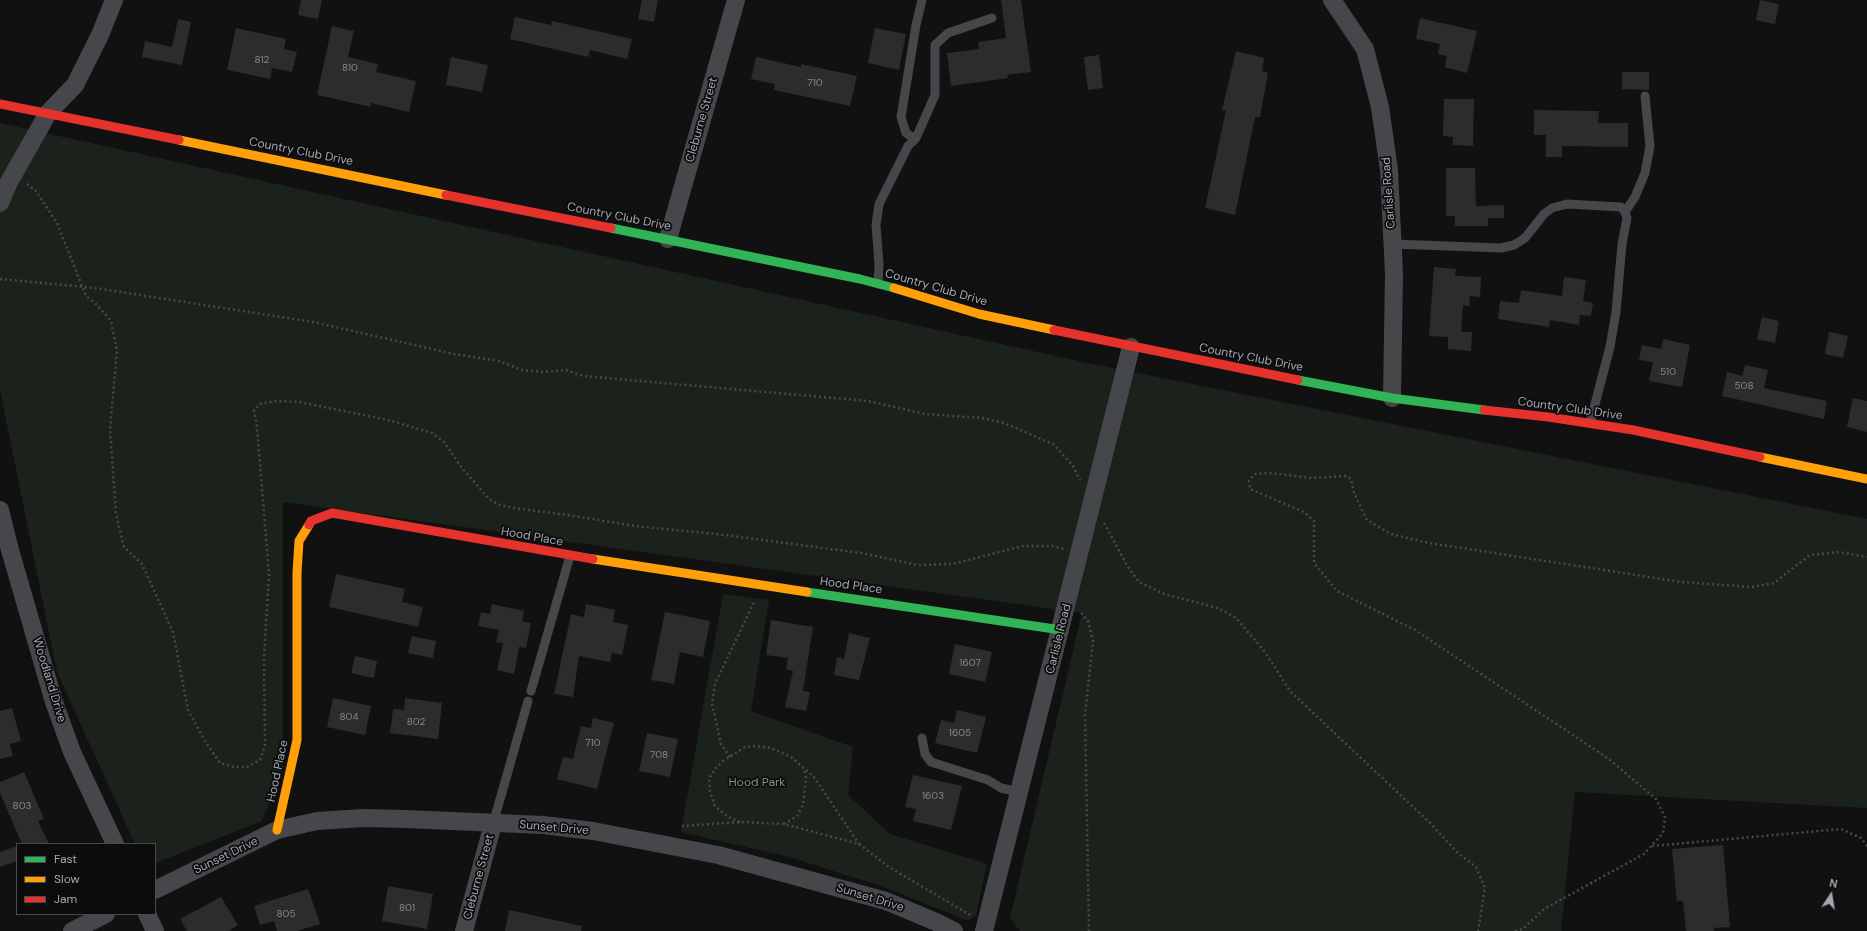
<!DOCTYPE html>
<style>
body{margin:0}
#map{position:relative;width:1867px;height:931px;overflow:hidden;background:#111112;font-family:"DM Sans",sans-serif}
canvas{display:block}
.legend{position:absolute;left:16px;top:843px;width:140px;height:72px;box-sizing:border-box;background:#0c0c0d;border:1px solid #484a4f;margin:0;padding:5px 7px;list-style:none;font-size:12px;color:#a3a7b2}
.legend li{display:flex;align-items:center;gap:8px;height:20px}
.legend b{width:20px;border:1px solid #484a4f}
.north{position:absolute;left:1811px;top:875px;width:40px;height:40px;-webkit-text-stroke:3px #0c0c0d;paint-order:stroke;rotate:12deg;font-size:11px;font-weight:700;line-height:16px;text-align:center;color:#a3a7b2}
.north::after{content:'';display:block;margin:auto;width:14px;height:18px;background:#a3a7b2;clip-path:polygon(50% 0,100% 100%,50% 72%,0 100%)}
</style>
<div id="map">
<canvas width="1867" height="931"></canvas>
<ul class="legend">
<li><b style="height:5px;background:#30b455"></b>Fast</li>
<li><b style="height:5px;background:#ff9f0a"></b>Slow</li>
<li><b style="height:5px;background:#e5322d"></b>Jam</li>
</ul>
<div class="north">N</div>
</div>
<script>
const ctx = document.querySelector('canvas').getContext('2d');
ctx.lineJoin = 'round';
function paint(path, color) { ctx.fillStyle = color; ctx.fill(path, 'evenodd'); }
const toPath = rows => new Path2D(rows.map(r => 'M' + r).join(''));
function strokePath(path, color, width, dash) { ctx.strokeStyle = color; ctx.lineWidth = width; ctx.lineCap = dash ? 'butt' : 'round'; ctx.setLineDash(dash || []); ctx.stroke(path); }
function write(font, color, halo, rows, align = 'center') {
  ctx.font = font + ' "DM Sans",sans-serif'; ctx.lineWidth = 3.5; ctx.setLineDash([]); ctx.textBaseline = 'middle'; ctx.strokeStyle = halo; ctx.fillStyle = color; for (const [text, x, y, turn = 0] of rows) {
    ctx.save(); ctx.translate(x, y); ctx.rotate((+turn || 0) * Math.PI / 180); ctx.textAlign = isNaN(turn) ? turn : align; if (halo) ctx.strokeText(text, 0, 0); ctx.fillText(text, 0, 0); ctx.restore();
  }
}
paint(toPath([
 [0,123,1083,362,1867,519,1867,808,1575,792,1561,931,1020,931,1010,918,1082,613,283,502,283,769,262,821,155,863,155,844,135,844,57,672,0,390],
 [723,594,769,600,751,711,853,747,848,795,890,834,987,864,976,915,971,919,966,920,881,886,789,857,681,832]
]), '#1b221c');
paint(toPath([
 [301,0,322,0,318,19,298,15],
 [642,0,658,0,654,22,638,19],
 [1001,0,1021,0,1031,72,1007,75,1008,78,951,86,947,53,979,49,978,42,1006,38],
 [1760,0,1779,4,1775,24,1756,20],
 [515,17,551,25,552,21,632,39,627,59,590,50,588,57,510,39],
 [1420,18,1477,31,1467,73,1445,67,1447,56,1438,54,1440,44,1416,39],
 [178,19,191,22,182,65,142,57,145,41,172,47],
 [332,26,354,31,348,57,378,64,376,72,416,81,409,112,371,103,371,107,317,95],
 [236,28,286,39,284,49,297,52,292,72,272,68,270,79,227,70],
 [875,28,906,34,899,70,868,63],
 [1236,51,1264,58,1262,71,1268,73,1260,117,1255,117,1235,215,1205,208,1226,110,1222,110],
 [1099,55,1103,88,1088,90,1084,57],
 [451,57,488,65,482,92,446,85],
 [756,57,801,67,801,64,857,76,850,106,774,90,775,84,751,79],
 [1622,72,1649,72,1649,90,1622,89],
 [1444,99,1474,99,1473,146,1453,145,1453,137,1443,136],
 [1534,110,1599,111,1598,123,1628,123,1628,147,1562,146,1562,157,1546,157,1546,135,1534,135],
 [1446,168,1475,168,1476,206,1504,205,1504,218,1488,218,1488,226,1455,226,1455,216,1446,216],
 [1434,267,1456,269,1455,276,1481,277,1480,297,1470,296,1469,306,1463,305,1461,332,1472,332,1471,351,1448,349,1448,337,1429,336],
 [1564,277,1586,280,1583,301,1593,303,1591,316,1580,315,1579,325,1550,320,1549,327,1498,319,1500,301,1519,303,1521,290,1562,296],
 [1762,317,1779,321,1775,343,1757,339],
 [1829,332,1848,336,1843,358,1825,354],
 [1663,339,1690,345,1682,387,1649,381,1653,362,1639,360,1642,345,1661,349],
 [1745,365,1768,370,1764,388,1827,401,1824,419,1722,396,1727,372,1742,376],
 [1853,398,1867,401,1867,432,1847,427],
 [336,574,405,589,402,602,423,607,418,627,329,607],
 [492,604,524,611,522,621,531,623,526,648,519,647,514,674,497,670,503,643,496,642,499,630,478,626,481,612,490,614],
 [586,604,615,610,613,622,628,625,622,655,612,653,610,662,579,656,573,697,554,694,571,614,584,617],
 [665,612,710,621,703,657,680,652,674,684,651,680],
 [771,620,813,627,803,691,810,692,806,711,785,707,793,671,786,669,788,658,766,655],
 [849,633,870,638,859,680,834,675,837,657,844,659],
 [412,636,436,641,433,658,408,653],
 [955,644,992,652,985,682,949,674],
 [355,656,377,661,374,678,351,673],
 [333,698,371,706,365,735,327,727],
 [405,698,442,703,438,739,390,733,393,709,404,710],
 [12,708,21,741,10,744,13,756,0,759,0,711],
 [957,710,986,717,977,753,935,743,941,720,954,723],
 [593,718,614,723,597,789,557,779,563,757,573,759,581,726,591,728],
 [647,733,678,739,670,777,639,771],
 [24,772,44,819,38,821,49,844,22,844,0,793,0,782],
 [913,775,962,786,951,830,913,821,916,809,905,807],
 [1723,845,1730,927,1713,928,1714,931,1686,931,1683,901,1677,901,1672,849],
 [17,846,17,861,0,867,0,852],
 [388,886,433,894,427,929,382,921],
 [308,889,320,924,297,931,277,931,274,921,260,925,254,906],
 [221,897,238,925,229,931,187,931,180,919],
 [509,910,582,926,581,931,505,931]
]), '#2c2c2d');
strokePath(toPath([
 [27,184,36,191,57,223,86,296,96,304,111,321,117,351,110,429,116,514,124,547,142,564,173,632,188,710,205,741,220,763,234,767,247,767,260,760,265,746,264,657,269,574,257,427,254,410,260,404,276,401,299,402,388,420,432,433,444,442,462,468,489,499,500,505,520,509,568,515,635,526,725,535,861,553,918,565,953,564,1023,546,1052,546,1064,549],
 [0,279,95,288,313,322,454,354,499,361,522,370,543,372,566,370,583,376,868,401,925,414,983,418,1004,423,1053,444,1073,466,1080,480],
 [1104,523,1128,567,1139,582,1164,594,1218,608,1236,618,1265,652,1290,691,1430,823,1458,853,1476,867,1485,888,1478,931],
 [1081,613,1088,621,1093,641,1085,715,1089,931],
 [730,757,721,744,712,704,715,684,754,602],
 [740,822,728,817,715,806,710,792,709,779,715,769,723,761,745,747,756,746,771,748,791,757,814,777,859,844],
 [784,824,797,816,803,805,806,778,804,768],
 [682,826,741,822,784,824,859,844,889,867,972,916],
 [1652,846,1841,829,1861,838,1867,846],
 [1515,931,1523,929,1544,909,1644,854,1663,833,1665,817,1656,799,1609,759,1415,630,1337,591,1314,563,1314,521,1304,512,1250,489,1249,481,1255,474,1270,473,1312,478,1346,476,1351,479,1354,493,1367,520,1391,534,1429,543,1682,582,1752,587,1774,583,1810,555,1839,552,1867,557]
]), '#47494c', 2.5, [2, 3]);
strokePath(toPath([
 [915,139,906,133,901,117,916,25,922,0],
 [1625,212,1635,197,1645,173,1650,146,1645,96],
 [1393,244,1501,248,1514,245,1525,238,1544,214,1552,208,1567,204,1621,207,1625,212,1627,218,1622,244,1616,312,1610,347,1590,423],
 [878,284,879,264,876,225,879,204,908,146,916,138,935,95,935,45,948,33,992,18],
 [531,691,570,556],
 [922,738,925,754,931,762,988,780,1001,788,1020,792],
 [493,824,528,701]
]), '#46474a', 9);
strokePath(toPath([
 [1332,0,1365,49,1380,107,1389,170,1394,274,1392,398],
 [0,203,9,182,48,113,75,85,100,35,114,0],
 [668,239,736,0],
 [0,510,10,550,54,702,72,752,115,844],
 [155,890,277,830,317,821,363,818,406,819,543,825,593,831,718,855,886,901,936,922,954,931],
 [147,914,155,931],
 [72,931,106,914],
 [464,931,493,824],
 [984,931,1131,347]
]), '#46474a', 18);
strokePath(toPath([
 [611,228,860,279,894,288],
 [1298,380,1392,398,1484,410],
 [807,592,1061,630]
]), '#30b455', 9);
strokePath(toPath([
 [179,140,446,195],
 [894,288,979,314,1054,330],
 [1760,457,1867,479],
 [593,559,807,592],
 [277,830,297,740,297,573,299,541,309,525]
]), '#ff9f0a', 9);
strokePath(toPath([
 [0,104,179,140],
 [446,195,611,228],
 [1054,330,1298,380],
 [1484,410,1548,417,1633,430,1760,457],
 [309,525,311,521,332,513,593,559]
]), '#e5322d', 9);
write('10px', '#858891', null, [
 ["812",262,60],
 ["810",350,68],
 ["710",815,83],
 ["510",1668,372],
 ["508",1744,386],
 ["1607",970,663],
 ["804",349,717],
 ["802",416,722],
 ["1605",960,733],
 ["710",593,743],
 ["708",659,755],
 ["1603",933,796],
 ["803",22,806],
 ["801",407,908],
 ["805",286,914]
]);
write('12px', '#a3a7b2', '#0c0c0d', [
 ["Cleburne Street",702,120,-74],
 ["Country Club Drive",301,152,11],
 ["Carlisle Road",1389,193,-94],
 ["Country Club Drive",619,217,11],
 ["Country Club Drive",936,288,16],
 ["Country Club Drive",1251,358,11],
 ["Country Club Drive",1570,409,8],
 ["Hood Place",532,537,10],
 ["Hood Place",851,586,8],
 ["Carlisle Road",1059,639,-76],
 ["Woodland Drive",49,680,73],
 ["Hood Place",278,771,-78],
 ["Sunset Drive",554,828,5],
 ["Sunset Drive",226,856,-26],
 ["Cleburne Street",479,877,-75],
 ["Sunset Drive",870,898,17]
]);
write('12px', '#7a9d7d', '#0c0c0d', [
 ["Hood Park",757,783]
]);
</script>
